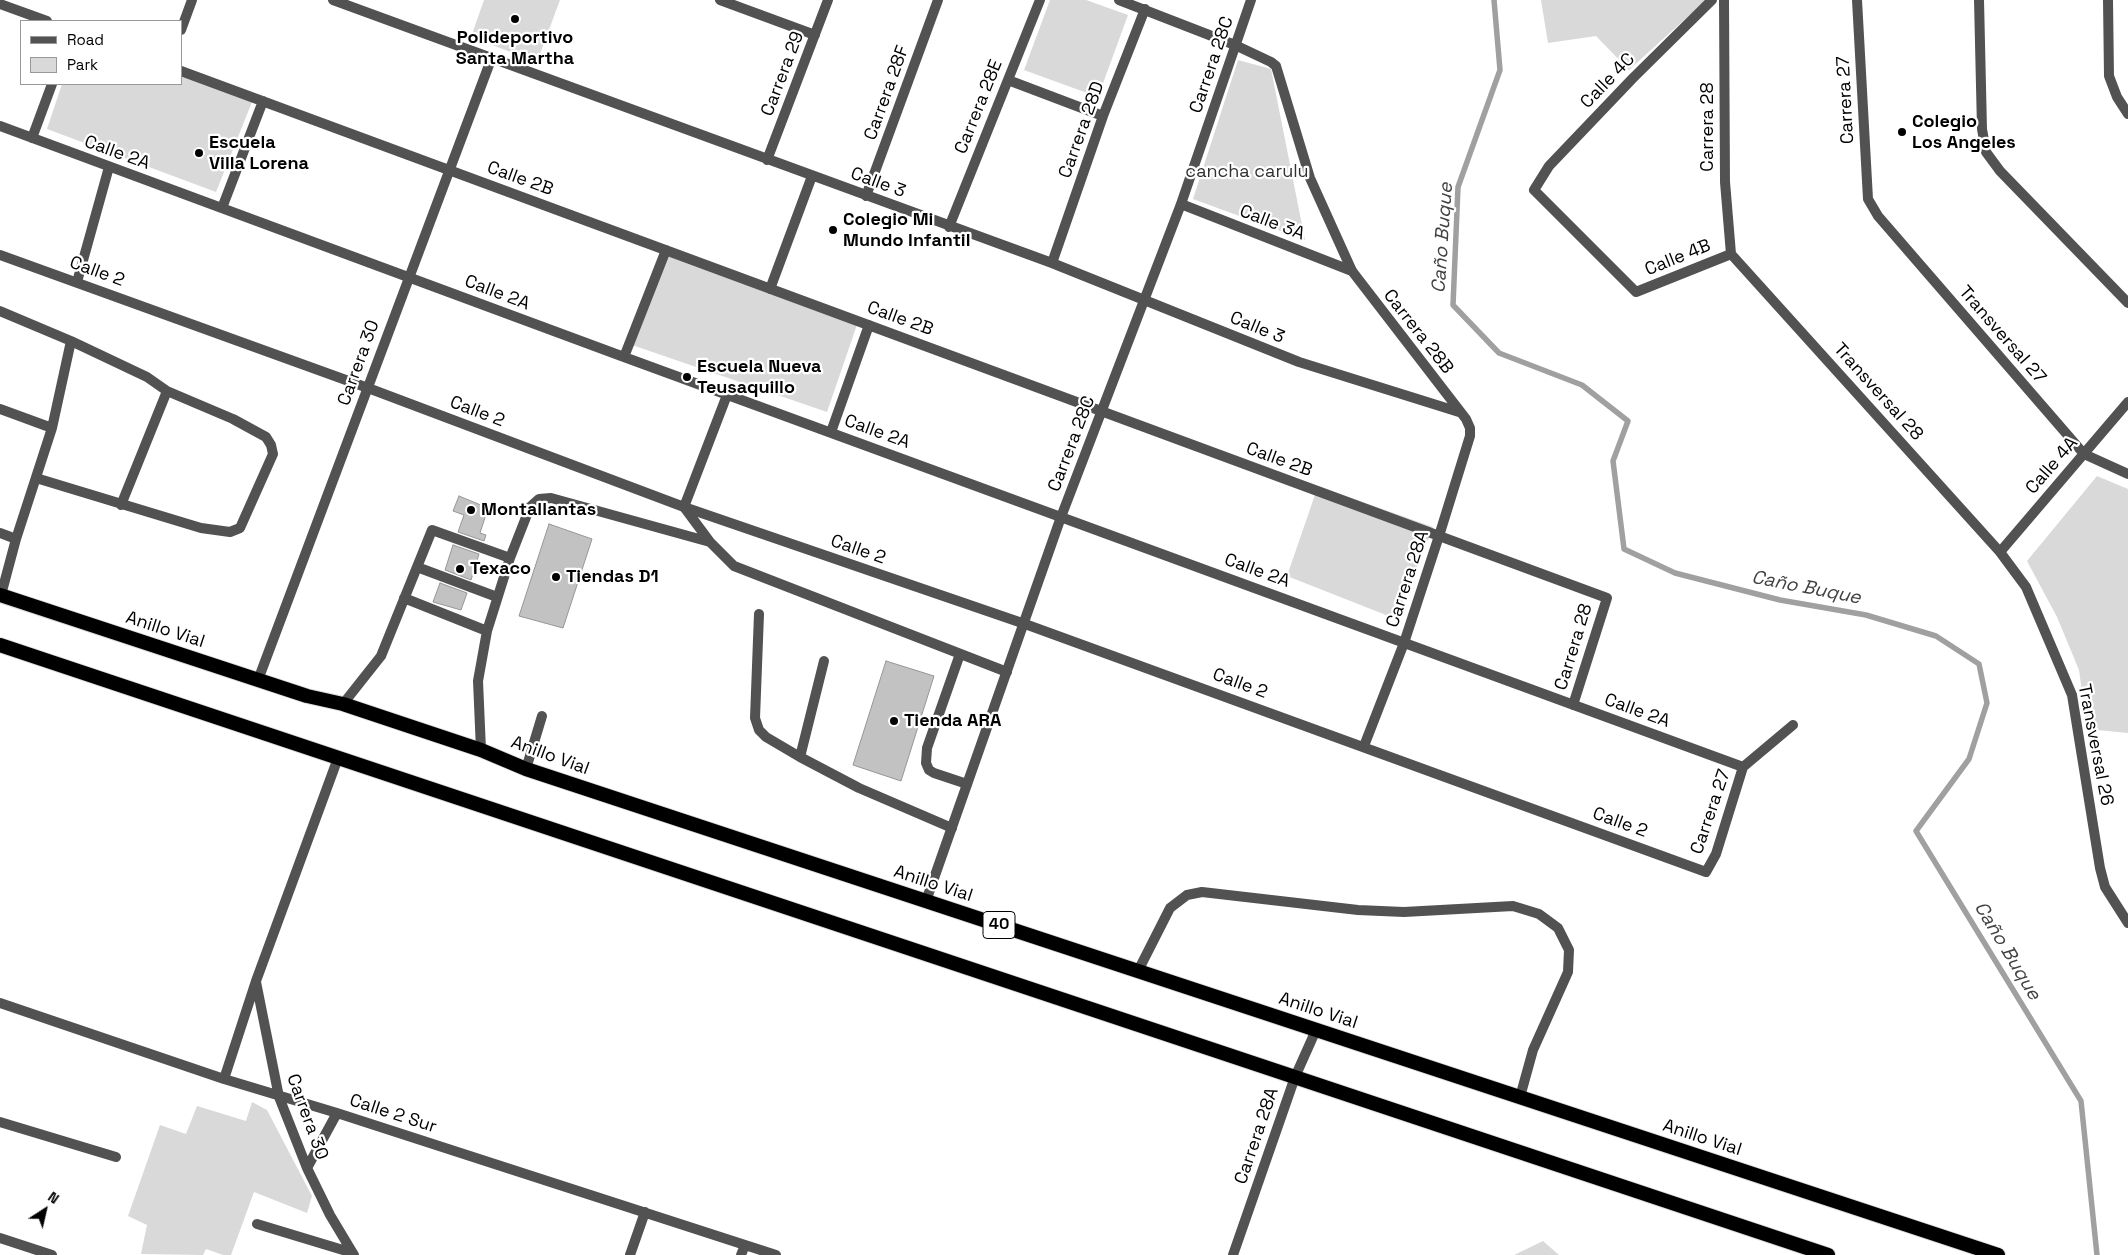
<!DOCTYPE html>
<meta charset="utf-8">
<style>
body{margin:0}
#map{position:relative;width:2128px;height:1255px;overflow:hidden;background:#fff;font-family:"Space Grotesk",sans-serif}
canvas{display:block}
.legend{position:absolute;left:20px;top:20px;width:162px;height:65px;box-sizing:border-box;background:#fff;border:1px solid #999;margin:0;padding:6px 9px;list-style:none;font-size:15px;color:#000}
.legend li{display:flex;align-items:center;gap:10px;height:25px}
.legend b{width:25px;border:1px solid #999}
.north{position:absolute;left:20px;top:1185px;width:50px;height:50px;-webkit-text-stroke:4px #fff;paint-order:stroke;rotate:35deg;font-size:14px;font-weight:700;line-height:20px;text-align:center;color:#000}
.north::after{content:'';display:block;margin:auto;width:18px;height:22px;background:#000;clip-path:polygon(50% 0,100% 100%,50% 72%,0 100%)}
</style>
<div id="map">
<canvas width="2128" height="1255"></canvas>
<ul class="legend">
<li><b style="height:6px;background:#525252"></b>Road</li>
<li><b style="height:14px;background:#d9d9d9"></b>Park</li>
</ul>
<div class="north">N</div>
</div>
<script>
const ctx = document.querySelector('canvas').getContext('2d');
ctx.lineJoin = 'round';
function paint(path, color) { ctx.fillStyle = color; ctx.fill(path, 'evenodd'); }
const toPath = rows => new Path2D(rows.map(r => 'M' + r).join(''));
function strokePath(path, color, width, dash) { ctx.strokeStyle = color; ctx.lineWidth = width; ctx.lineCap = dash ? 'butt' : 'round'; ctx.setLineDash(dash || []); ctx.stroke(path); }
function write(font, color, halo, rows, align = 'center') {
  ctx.font = font + ' "Space Grotesk",sans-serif'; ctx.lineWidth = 4.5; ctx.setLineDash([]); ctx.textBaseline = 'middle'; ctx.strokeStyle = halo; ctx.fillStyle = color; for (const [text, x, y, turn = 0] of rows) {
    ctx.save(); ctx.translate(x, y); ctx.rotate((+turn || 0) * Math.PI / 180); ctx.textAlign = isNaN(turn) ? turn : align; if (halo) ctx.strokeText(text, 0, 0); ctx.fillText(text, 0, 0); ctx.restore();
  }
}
paint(toPath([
 [484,0,560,0,537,62,471,37],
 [1050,0,1086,0,1128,15,1098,97,1024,70],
 [1541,0,1706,0,1629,70,1596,36,1548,43],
 [1238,60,1271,69,1305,240,1193,199],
 [181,71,254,97,216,192,47,129,62,84,181,84],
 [668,248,859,319,827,412,632,345],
 [2097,476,2128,489,2128,733,2087,729,2079,670,2057,617,2027,561],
 [1318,486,1433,527,1396,619,1287,576],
 [252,1102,267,1110,312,1196,307,1213,254,1192,231,1255,223,1255,206,1249,203,1255,141,1254,147,1225,128,1216,160,1125,186,1134,197,1106,246,1121],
 [1543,1241,1559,1255,1514,1255]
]), '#d9d9d9');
strokePath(toPath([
 [1494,0,1500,70,1458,187,1453,305,1499,353,1582,385,1628,421,1613,461,1624,549,1675,573,1780,600,1866,615,1936,636,1979,664,1987,703,1969,759,1916,831,2081,1101,2097,1255]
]), '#a0a0a0', 5.5);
const building = toPath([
 [459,496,488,508,480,533,486,535,484,541,458,532,464,515,453,511,459,496],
 [549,524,592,539,563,628,519,616,549,524],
 [453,545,479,554,471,580,445,570,453,545],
 [440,583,467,593,461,610,433,602,440,583],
 [886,661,934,676,901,781,853,765,886,661]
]);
paint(building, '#c2c2c2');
strokePath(building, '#969696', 1);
const trunk = toPath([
 [0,595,307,696,343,704,481,750,526,769,1998,1255],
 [0,645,1828,1255]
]);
strokePath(trunk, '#dbdbdb', 16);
strokePath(toPath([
 [1235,45,1271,62,1276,66,1310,178,1352,271],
 [0,311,71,341,52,428,16,539,1,595],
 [71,341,147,377,167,391,121,505],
 [0,409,52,428],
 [36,478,201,528,230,532,240,528,273,454,271,445,266,437,233,419,167,391],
 [684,507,710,542,734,566,1007,672],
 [0,533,16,539],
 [417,567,497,597],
 [404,598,487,631],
 [759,614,755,718,759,730,766,737,800,757,859,788,952,828],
 [960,654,927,748,926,763,929,770,934,773,967,784],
 [343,704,381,656,432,530,510,558],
 [481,750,478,681,487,631,510,558,530,507,539,499,551,498,710,542],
 [800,757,824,661],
 [526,769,542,716],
 [1138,971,1170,908,1187,895,1202,892,1358,910,1404,912,1513,906,1539,914,1558,928,1569,950,1568,972,1533,1050,1520,1097]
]), '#525252', 10);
strokePath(toPath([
 [333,0,1052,263,1299,362,1459,412],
 [720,0,815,35],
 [1119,0,1235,45],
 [1712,0,1633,78,1549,166,1534,190,1636,292,1731,254],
 [1724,0,1725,182,1731,254],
 [1857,0,1868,199,1878,216,2084,454,2128,474],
 [1979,0,1982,129,1986,152,2000,171,2128,303],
 [2108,0,2109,76,2117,97,2128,114],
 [0,4,47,21],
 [181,30,192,0],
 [181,71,1607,598,1573,705],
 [1008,80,1103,116],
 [0,126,624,357,1743,767],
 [32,138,52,84],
 [767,160,828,0],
 [866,196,938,0],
 [1181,204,1352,271,1466,419,1470,428,1470,436,1439,536,1404,643,1364,746],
 [222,208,263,101],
 [949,227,1040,0],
 [1731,254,2000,552,2026,587,2072,695,2100,868,2105,887,2128,923],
 [0,255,368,388,684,507,1025,624,1706,872,1716,854,1743,767,1793,725],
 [1052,263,1103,116,1145,9],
 [77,282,109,167],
 [770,289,812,176],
 [624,357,666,250],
 [831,432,869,325],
 [684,507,727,395],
 [2000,552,2128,402],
 [258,680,492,57],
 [926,901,1061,517,1181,204,1251,0],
 [256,982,279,1097,307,1168,330,1215,354,1255],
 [0,1003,224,1079,337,1113,776,1255],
 [224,1079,256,981,338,758],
 [0,1122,116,1157],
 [307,1168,337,1113],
 [257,1224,353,1253],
 [0,1238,52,1255],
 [630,1255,645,1212],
 [741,1255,745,1245],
 [1233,1255,1295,1077,1316,1030]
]), '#525252', 10);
strokePath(trunk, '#000', 14);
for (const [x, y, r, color] of [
 [515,19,5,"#000"],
 [1902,132,5,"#000"],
 [199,153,5,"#000"],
 [833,230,5,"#000"],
 [687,377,5,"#000"],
 [471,510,5,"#000"],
 [460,569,5,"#000"],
 [556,577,5,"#000"],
 [894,721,5,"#000"]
]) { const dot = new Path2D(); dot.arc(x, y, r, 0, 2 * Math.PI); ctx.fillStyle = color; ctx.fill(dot); strokePath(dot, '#fff', 2); }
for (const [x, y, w] of [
 [999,925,32]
]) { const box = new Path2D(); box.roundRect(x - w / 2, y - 13.5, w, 27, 4); ctx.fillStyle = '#fff'; ctx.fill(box); strokePath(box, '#000', 1); }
write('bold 16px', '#000', null, [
 ["40",999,925]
]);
write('bold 18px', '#000', '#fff', [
 ["Polideportivo",515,38,"center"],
 ["Santa Martha",515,59,"center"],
 ["Colegio",1912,122],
 ["Los Angeles",1912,143],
 ["Escuela",209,143],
 ["Villa Lorena",209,164],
 ["Colegio Mi",843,220],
 ["Mundo Infantil",843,241],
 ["Escuela Nueva",697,367],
 ["Teusaquillo",697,388],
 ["Montallantas",481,510],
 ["Texaco",470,569],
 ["Tiendas D1",566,577],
 ["Tienda ARA",904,721]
], 'left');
write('18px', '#000', '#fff', [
 ["Carrera 28C",1212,65,-71],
 ["Carrera 29",783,74,-69],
 ["Calle 4C",1608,81,-46],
 ["Carrera 28F",887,93,-70],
 ["Carrera 27",1846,100,-93],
 ["Carrera 28E",979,107,-68],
 ["Carrera 28",1708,127,-90],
 ["Carrera 28D",1082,130,-70],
 ["Calle 2A",117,153,20],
 ["Calle 2B",520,179,20],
 ["Calle 3",878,183,20],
 ["Calle 3A",1272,223,21],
 ["Calle 4B",1678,258,-22],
 ["Calle 2",97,272,20],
 ["Calle 2A",497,293,21],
 ["Calle 2B",900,319,20],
 ["Calle 3",1257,328,22],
 ["Carrera 28B",1418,332,52],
 ["Transversal 27",2002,335,49],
 ["Carrera 30",359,363,-70],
 ["Transversal 28",1878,392,48],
 ["Calle 2",477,412,21],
 ["Calle 2A",877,432,20],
 ["Carrera 28C",1072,444,-69],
 ["Calle 2B",1279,460,20],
 ["Calle 4A",2052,466,-49],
 ["Calle 2",858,550,19],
 ["Calle 2A",1257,571,20],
 ["Carrera 28A",1408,579,-72],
 ["Anillo Vial",165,630,18],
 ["Carrera 28",1574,647,-73],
 ["Calle 2",1240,684,20],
 ["Calle 2A",1637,711,20],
 ["Transversal 26",2095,745,79],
 ["Anillo Vial",550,756,20],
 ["Carrera 27",1711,812,-71],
 ["Calle 2",1620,823,20],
 ["Anillo Vial",933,884,18],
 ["Anillo Vial",1318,1011,18],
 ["Calle 2 Sur",393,1114,18],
 ["Carrera 30",307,1117,70],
 ["Carrera 28A",1257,1136,-71],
 ["Anillo Vial",1702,1138,18]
]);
write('18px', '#303030', '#fff', [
 ["cancha carulu",1247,172]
]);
write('italic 19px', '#414141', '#fff', [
 ["Caño Buque",1443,238,-86],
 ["Caño Buque",1806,588,11],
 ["Caño Buque",2007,951,59]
]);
</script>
